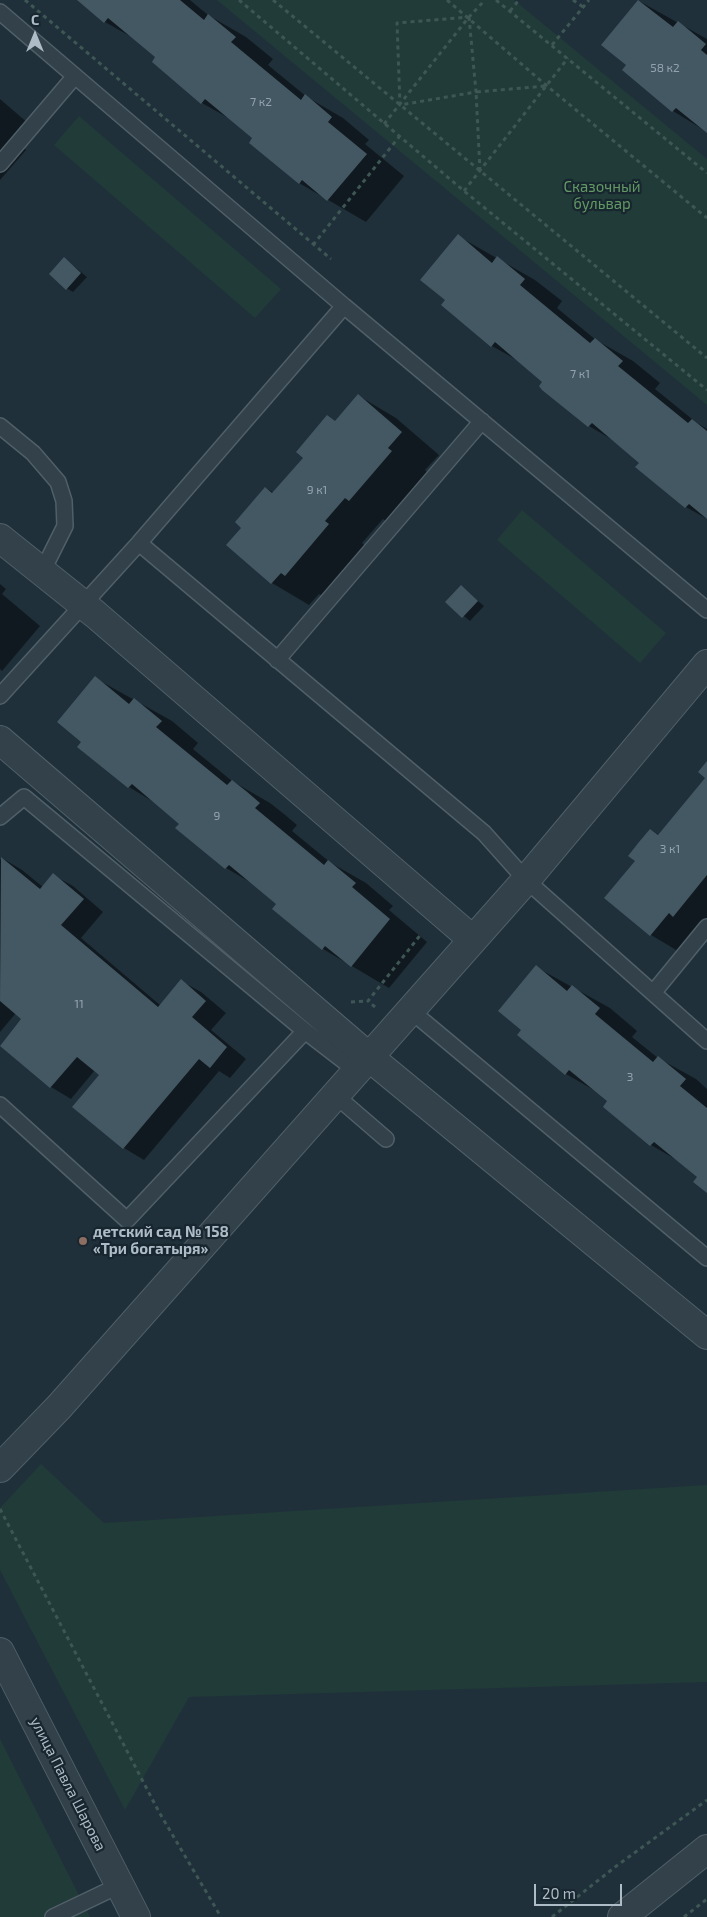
<!DOCTYPE html>
<meta charset="utf-8">
<style>
body{margin:0}
#map{position:relative;width:707px;height:1917px;overflow:hidden;background:#1f303a;font-family:"Exo 2",sans-serif}
canvas{display:block}
.north{position:absolute;left:10px;top:10px;width:50px;height:50px;-webkit-text-stroke:4px #18262f;paint-order:stroke;rotate:0deg;font-size:14px;font-weight:700;line-height:20px;text-align:center;color:#adbcc7}
.north::after{content:'';display:block;margin:auto;width:18px;height:22px;background:#adbcc7;clip-path:polygon(50% 0,100% 100%,50% 72%,0 100%)}
.scale{position:absolute;left:534px;top:1884px;width:88px;height:22px;box-sizing:border-box;border:2px solid #adbcc7;border-top:0;padding-left:6px;font-size:15px;line-height:18px;white-space:nowrap;color:#adbcc7;-webkit-text-stroke:4px #18262f;paint-order:stroke}
</style>
<div id="map">
<canvas width="707" height="1917"></canvas>
<div class="north">С</div>
<div class="scale">20 m</div>
</div>
<script>
const ctx = document.querySelector('canvas').getContext('2d');
ctx.lineJoin = 'round';
function paint(path, color) { ctx.fillStyle = color; ctx.fill(path, 'evenodd'); }
const toPath = rows => new Path2D(rows.map(r => 'M' + r).join(''));
function strokePath(path, color, width, dash) { ctx.strokeStyle = color; ctx.lineWidth = width; ctx.lineCap = dash ? 'butt' : 'round'; ctx.setLineDash(dash || []); ctx.stroke(path); }
function write(font, color, halo, rows, align = 'center') {
  ctx.font = font + ' "Exo 2",sans-serif'; ctx.lineWidth = 4.5; ctx.setLineDash([]); ctx.textBaseline = 'middle'; ctx.strokeStyle = halo; ctx.fillStyle = color; for (const [text, x, y, turn = 0] of rows) {
    ctx.save(); ctx.translate(x, y); ctx.rotate((+turn || 0) * Math.PI / 180); ctx.textAlign = isNaN(turn) ? turn : align; if (halo) ctx.strokeText(text, 0, 0); ctx.fillText(text, 0, 0); ctx.restore();
  }
}
paint(toPath([
 [217,0,514,0,707,159,707,405],
 [79,116,281,289,255,318,54,145],
 [522,510,666,633,640,663,497,540],
 [41,1464,104,1523,707,1485,707,1682,189,1697,125,1810,0,1570,0,1508],
 [0,1739,90,1917,0,1917]
]), '#213b39');
paint(toPath([
 [79,0,190,0,208,15,246,37,273,59,268,65,307,97,343,118,369,140,365,144,404,176,366,222,299,183,254,138,232,120,202,103,157,57,135,39,105,22],
 [639,1,707,39,707,132,673,111,627,65,603,45],
 [0,99,36,130,22,146,26,150,0,180],
 [458,236,535,280,562,301,557,308,596,340,633,361,660,383,655,389,697,423,707,429,707,519,686,507,637,467,641,463,616,442,589,426,543,389,544,382,522,363,492,346,442,305,446,300],
 [65,259,87,277,73,292,66,288],
 [359,396,396,418,439,455,425,470,429,474,387,522,383,519,362,543,366,547,323,597,319,594,309,605,272,583,243,528,266,488,274,493,304,458,328,417,336,422],
 [0,584,6,589,2,594,40,626,2,671,0,669],
 [461,587,484,606,470,621,447,602],
 [95,678,172,721,198,743,193,749,232,781,270,803,284,814,297,825,292,831,331,863,366,883,393,906,389,910,427,942,389,988,323,949,278,904,255,885,226,868,181,824,157,804,129,787,83,742],
 [707,763,707,935,688,957,651,935,636,861,651,830,659,835,706,777],
 [2,858,22,870,43,887,53,875,73,886,103,912,81,938,160,1005,181,981,201,992,226,1013,211,1030,246,1059,230,1078,219,1071,144,1160,124,1148,74,1107,101,1075,95,1070,71,1099,51,1087,1,1045,23,1019,16,1013,0,1032,0,860],
 [536,967,610,1008,637,1031,632,1037,658,1058,696,1079,707,1089,707,1192,699,1177,682,1163,651,1145,605,1107,609,1101,599,1093,566,1074,519,1035,523,1030]
]), '#0007');
paint(toPath([
 [77,0,180,0,204,20,208,14,236,37,231,42,301,100,305,94,332,117,328,122,367,154,327,201,302,180,299,184,249,143,252,138,205,99,201,104,152,62,155,57,108,18,104,23],
 [638,0,673,27,678,21,706,44,701,50,707,55,707,133,676,108,672,112,622,70,626,65,601,45],
 [458,234,492,263,497,256,525,279,520,285,590,343,595,338,623,361,618,366,688,423,692,419,707,431,707,519,689,504,685,508,635,467,639,463,592,423,588,427,542,390,539,386,542,382,495,342,491,347,441,305,445,300,420,280],
 [64,257,81,273,66,290,49,274],
 [358,394,402,432,388,448,392,451,349,501,345,498,325,521,329,524,285,576,281,573,271,584,226,545,241,528,235,522,265,487,272,493,303,458,296,452,327,415,335,421],
 [461,585,478,601,462,618,445,602],
 [95,676,129,704,134,698,162,721,156,727,227,785,232,780,246,791,260,803,255,808,324,865,328,860,356,883,352,887,390,919,351,967,325,946,322,950,272,909,276,904,229,865,225,869,175,828,179,824,132,784,128,788,77,747,81,742,57,722],
 [707,761,707,875,673,917,669,913,650,936,604,898,635,861,628,856,639,842,650,829,658,835,705,778,698,772],
 [1,857,40,889,53,873,84,899,61,925,158,1007,181,979,206,1001,192,1017,227,1047,210,1068,199,1059,123,1149,72,1107,99,1075,77,1057,50,1088,0,1046,21,1019,0,1001],
 [536,965,567,991,572,985,600,1008,595,1014,653,1062,658,1056,686,1079,680,1086,707,1108,707,1193,693,1182,697,1177,654,1142,650,1146,603,1107,607,1101,569,1070,565,1075,517,1035,521,1030,498,1011]
]), '#445864');
const lane = toPath([
 [0,12,344,306],
 [0,164,75,76],
 [0,426,33,453,58,482,64,501,65,526,42,572],
 [139,543,484,833,526,880,653,993,707,927],
 [277,660,482,421],
 [0,696,139,543,344,306,707,610],
 [0,817,24,797,305,1031,127,1220,0,1105],
 [653,993,707,1041],
 [410,1010,707,1258],
 [305,1031,357,1071],
 [335,1095,386,1139],
 [53,1917,120,1885]
]);
const street = toPath([
 [0,538,95,614,472,939],
 [0,740,369,1057,707,1335],
 [0,1468,59,1407,526,880,707,664],
 [0,1652,136,1917],
 [622,1917,707,1849]
]);
strokePath(lane, '#505f68', 18);
strokePath(street, '#505f68', 30);
strokePath(toPath([
 [25,0,331,259],
 [239,0,464,191,707,390],
 [273,0,707,358],
 [447,0,547,86,707,218],
 [496,0,707,173],
 [573,0,583,7],
 [510,11,519,0],
 [469,17,476,92,400,105,397,23,469,17],
 [552,45,589,0],
 [384,124,469,17,485,0],
 [480,171,476,92,546,86],
 [464,191,568,58],
 [313,245,399,137],
 [351,1002,368,1001],
 [375,1007,368,1001,422,933],
 [0,1509,159,1812,221,1917],
 [552,1917,615,1867,707,1800],
 [684,1917,707,1899]
]), '#3e5755', 3, [4, 4]);
strokePath(lane, '#32414a', 15);
strokePath(street, '#32414a', 28);
for (const [x, y, r, color] of [
 [83,1241,5,"#8d6e63"]
]) { const dot = new Path2D(); dot.arc(x, y, r, 0, 2 * Math.PI); ctx.fillStyle = color; ctx.fill(dot); strokePath(dot, '#18262f', 2); }
write('12px', '#93a3ae', null, [
 ["58 к2",665,68],
 ["7 к2",261,102],
 ["7 к1",580,374],
 ["9 к1",317,490],
 ["9",217,816],
 ["3 к1",670,849],
 ["11",79,1004],
 ["3",630,1077]
]);
write('15px', '#629964', '#18262f', [
 ["Сказочный",602,187],
 ["бульвар",602,204]
]);
write('bold 15px', '#adbcc7', '#18262f', [
 ["детский сад № 158",93,1232],
 ["«Три богатыря»",93,1249]
], 'left');
write('15px', '#adbcc7', '#18262f', [
 ["улица Павла Шарова",68,1784,63]
]);
</script>
